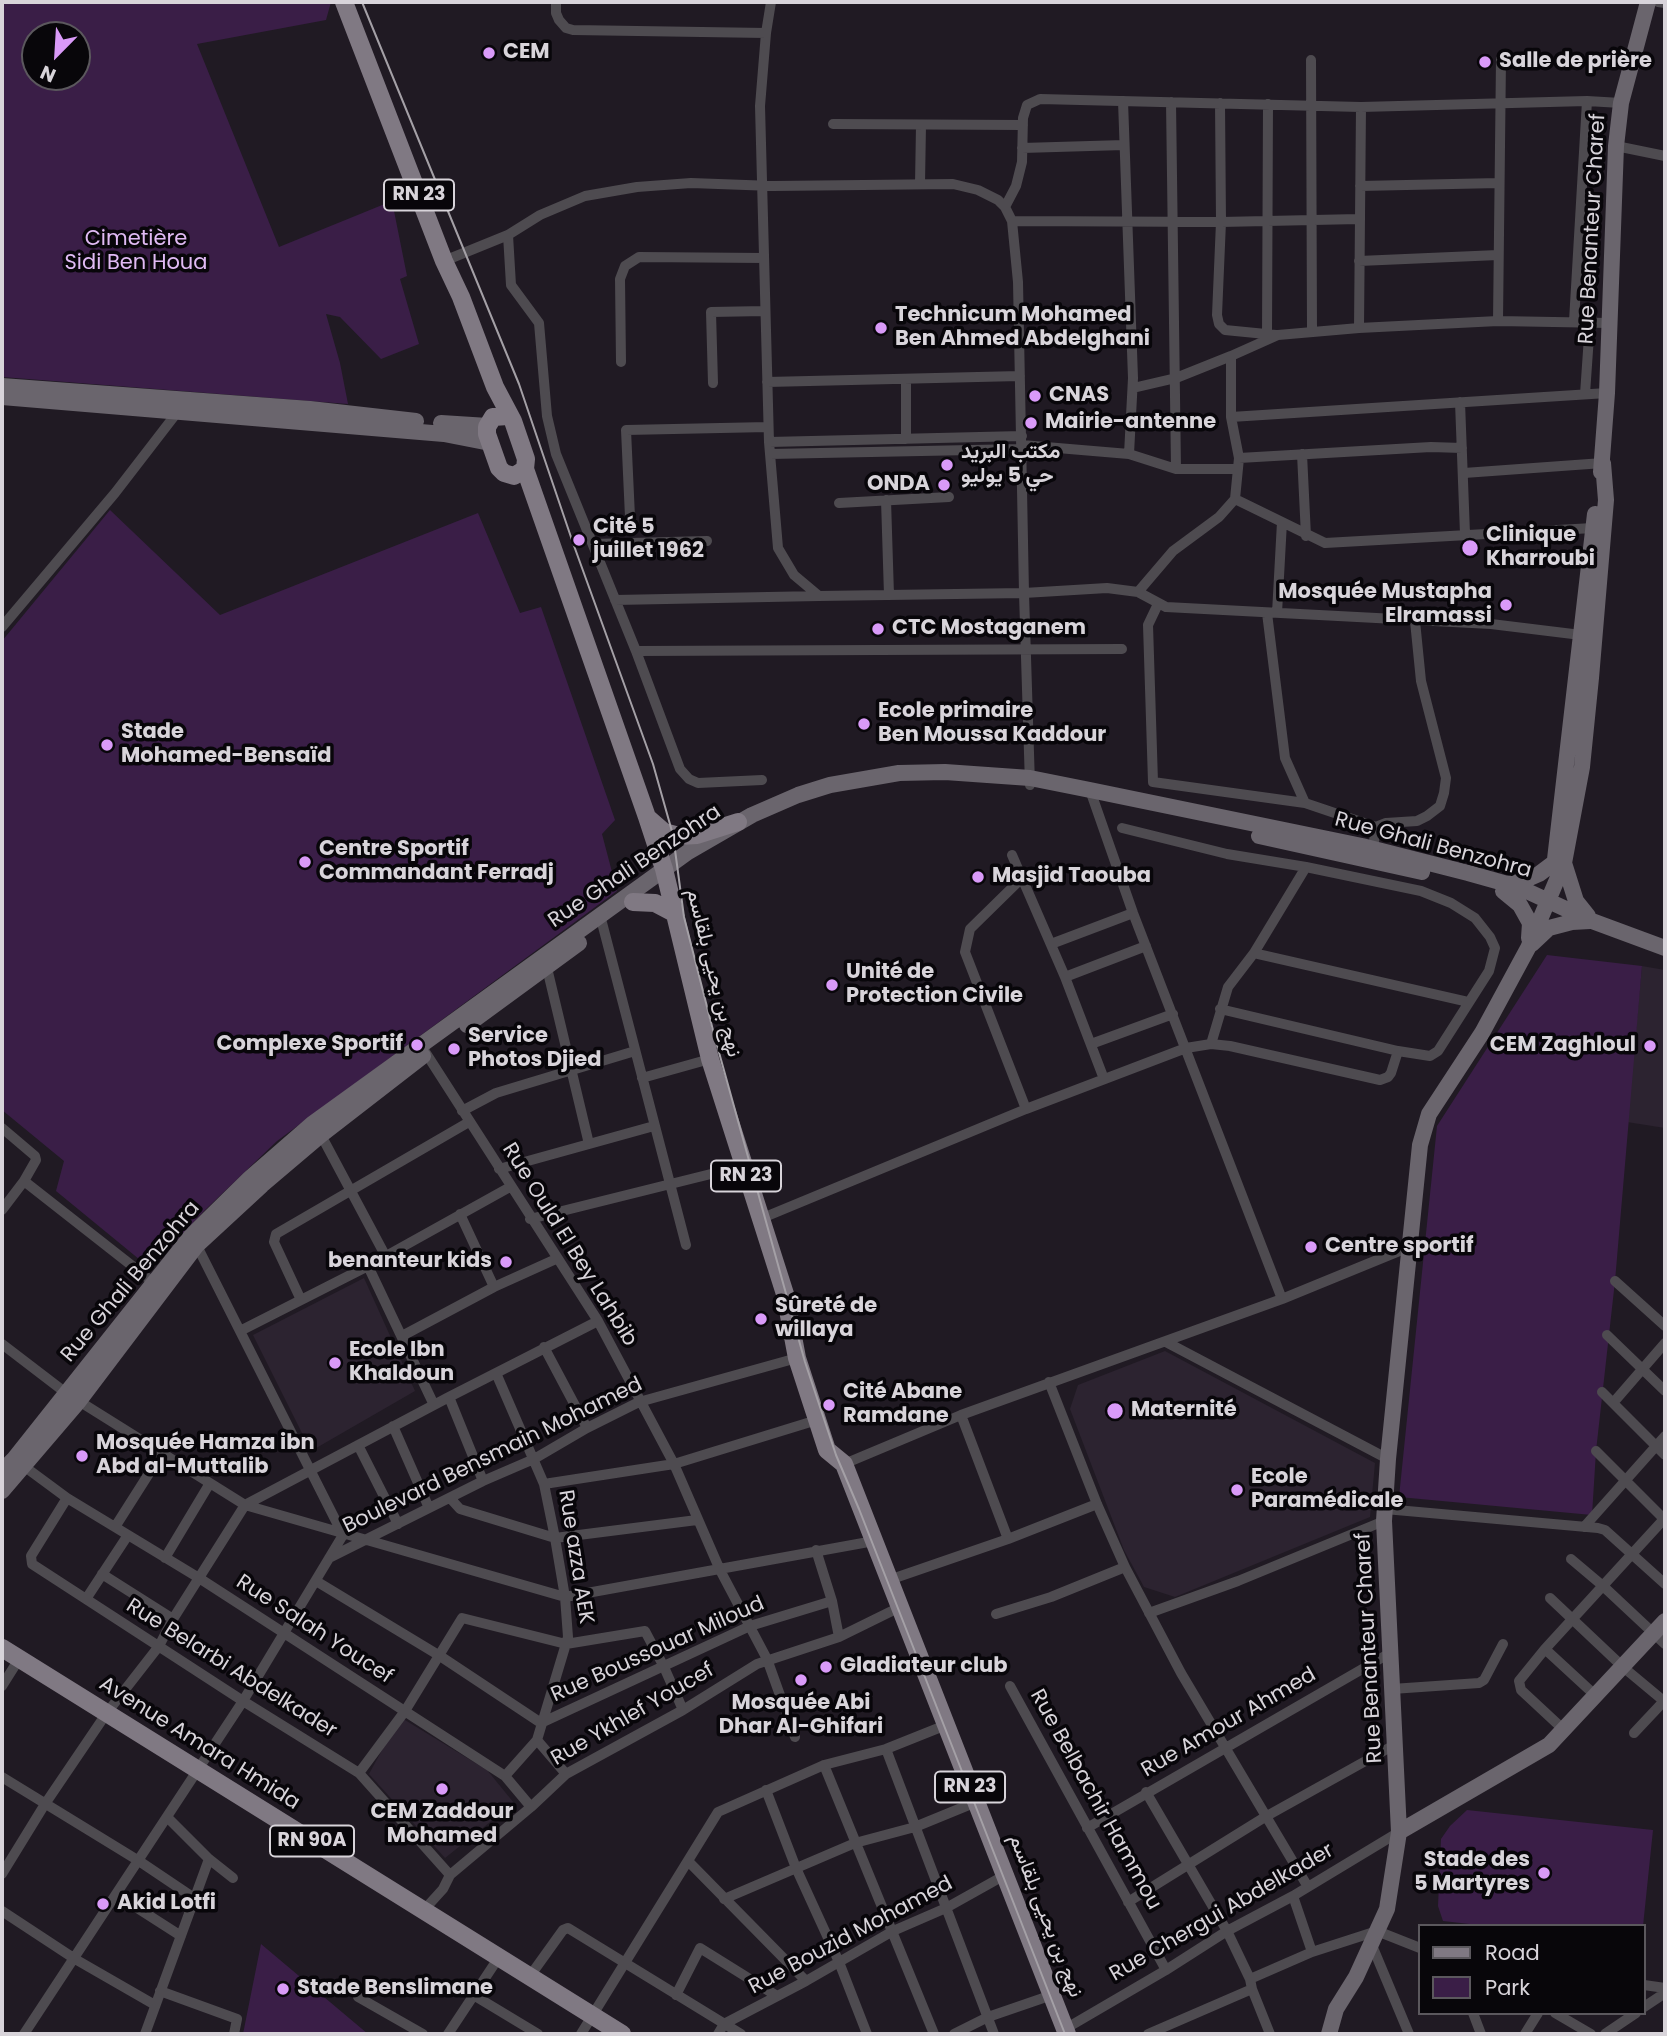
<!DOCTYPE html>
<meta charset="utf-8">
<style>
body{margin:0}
#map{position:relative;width:1667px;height:2036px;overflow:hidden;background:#201a23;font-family:Poppins,sans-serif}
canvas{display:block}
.frame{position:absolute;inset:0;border:4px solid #d8d4da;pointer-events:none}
.legend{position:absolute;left:1418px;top:1924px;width:228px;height:91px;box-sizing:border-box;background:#08060a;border:2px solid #5b585d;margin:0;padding:9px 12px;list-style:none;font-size:21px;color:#d8d4da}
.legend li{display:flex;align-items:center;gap:14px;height:35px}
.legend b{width:35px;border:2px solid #5b585d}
.north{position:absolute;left:21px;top:21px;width:70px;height:70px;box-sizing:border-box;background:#08060a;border:2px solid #5b585d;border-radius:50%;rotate:204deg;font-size:19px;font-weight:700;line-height:28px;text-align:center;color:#d8d4da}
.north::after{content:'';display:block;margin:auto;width:24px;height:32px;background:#d99af8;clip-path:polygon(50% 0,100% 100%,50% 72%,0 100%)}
</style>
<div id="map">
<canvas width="1667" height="2036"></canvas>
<div class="frame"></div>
<ul class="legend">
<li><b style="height:9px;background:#807983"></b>Road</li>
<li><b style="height:19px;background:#3a1e47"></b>Park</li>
</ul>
<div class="north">N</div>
</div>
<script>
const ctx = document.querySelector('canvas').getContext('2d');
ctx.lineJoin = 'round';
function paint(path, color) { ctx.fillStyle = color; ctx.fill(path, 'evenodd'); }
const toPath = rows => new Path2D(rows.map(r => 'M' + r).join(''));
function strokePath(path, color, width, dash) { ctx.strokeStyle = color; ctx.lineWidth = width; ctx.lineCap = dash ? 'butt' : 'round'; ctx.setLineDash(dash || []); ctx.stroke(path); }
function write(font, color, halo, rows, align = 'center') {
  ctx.font = font + ' Poppins,Vazirmatn,sans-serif'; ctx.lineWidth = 7; ctx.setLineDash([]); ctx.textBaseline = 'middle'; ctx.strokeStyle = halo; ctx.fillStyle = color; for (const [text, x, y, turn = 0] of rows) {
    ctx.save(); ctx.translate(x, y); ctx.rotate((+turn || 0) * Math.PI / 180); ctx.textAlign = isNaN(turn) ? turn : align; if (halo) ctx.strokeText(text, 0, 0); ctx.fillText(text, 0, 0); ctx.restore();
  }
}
paint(toPath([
 [1642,966,1665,970,1665,1128,1627,1122],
 [364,1278,415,1391,311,1451,253,1335],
 [1165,1351,1375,1463,1370,1517,1175,1597,1144,1587,1124,1550,1070,1409,1078,1385],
 [400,1717,487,1770,514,1803,445,1858,369,1774]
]), '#2c2330');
paint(toPath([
 [2,2,331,2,326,20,197,44,279,247,392,201,407,276,400,279,419,344,381,359,340,317,326,314,340,363,348,404,2,377],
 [77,35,77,77,35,77,35,35],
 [110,510,220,615,478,513,520,613,541,607,615,820,602,834,617,891,277,1141,203,1212,156,1263,145,1264,56,1191,64,1161,2,1110,2,641],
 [1547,955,1642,966,1615,1281,1596,1451,1592,1515,1399,1497,1437,1126],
 [1467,1810,1653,1830,1643,1926,1487,1926,1443,1921,1438,1906,1441,1839,1450,1826],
 [261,1944,368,2034,243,2034]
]), '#3a1e47');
strokePath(toPath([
 [556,2,556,13,559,20,566,28,573,30,766,33],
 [771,2,766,33,760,106,769,442,778,548,794,575,819,596,1024,593,1030,785],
 [1658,2,1665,3],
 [1311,60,1312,332],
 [1123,101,1133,378,1129,454],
 [1171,102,1176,469],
 [1220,103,1221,222,1217,315,1219,324,1225,330,1276,335],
 [833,124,1023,125],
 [1616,146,1665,156],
 [1022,148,1124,145],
 [920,184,921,125],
 [1360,186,1499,183],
 [1005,207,1016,186,1022,162,1023,118,1027,105,1040,99,1361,107,1587,101,1621,103],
 [1012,221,1221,222,1359,219],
 [508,235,511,285,539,323,547,416,556,454,636,651,680,769,689,779,698,783,762,780],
 [444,261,508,235,540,215,585,196,637,187,691,183,773,186,953,184,978,190,998,200,1005,207,1012,221,1018,282,1024,593,1107,588,1138,592,1166,607,1491,624,1581,635],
 [1359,261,1498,255],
 [1498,321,1501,59],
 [1574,321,1587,101],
 [1359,328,1361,107],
 [1267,334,1268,104],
 [621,362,620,279,625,266,639,257,764,258],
 [767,382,1020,376],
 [713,383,711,312,765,311],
 [1133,388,1176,378,1231,356],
 [1585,394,1590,322],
 [1460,402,1465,534],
 [1231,417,1607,393],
 [906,439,906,379],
 [769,442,1022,436],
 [1022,445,1129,454,1176,469,1238,469],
 [770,454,1022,449],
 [1302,454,1306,536],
 [1239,458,1431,447,1462,448],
 [1464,473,1603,463],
 [1235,499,1325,543,1593,528],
 [886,500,889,595],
 [839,503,949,497],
 [630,517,626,430,768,427],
 [593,544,707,541],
 [1138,592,1173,551,1219,517,1235,499,1239,458,1231,417,1231,356,1278,335,1359,328,1498,321,1609,323],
 [615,600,819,596],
 [1158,604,1148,625,1153,782,1305,803],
 [1267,613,1285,758,1305,803,1376,827,1373,849],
 [1277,613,1282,522],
 [2,627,115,493,179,410],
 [636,651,1122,649],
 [1090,790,1133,913,1282,1299],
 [1376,827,1386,823,1417,821,1427,816,1440,806,1444,793,1446,778,1421,681,1415,621],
 [1122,828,1227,854,1306,867,1421,891,1451,903,1475,918,1490,937,1495,948,1489,971,1438,1051,1430,1056,1398,1051,1220,1009],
 [1012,855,1065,977,1104,1079],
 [1022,878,970,929,965,952,1026,1109],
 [600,915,686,1245],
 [1051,944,1133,913],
 [1254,953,1469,1002],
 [547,968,589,1144],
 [1065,977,1146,946],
 [1091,1044,1173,1014],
 [1211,1044,1228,987,1254,953,1306,867],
 [422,1047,598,1321,674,1464,720,1570,767,1659,795,1737],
 [642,1078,710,1059],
 [462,1111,496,1093,635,1051],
 [2,1128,35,1156,36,1160,24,1181,2,1210],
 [321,1135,385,1255],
 [499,1169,654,1126],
 [24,1181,154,1283],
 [460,1214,494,1287],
 [530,1219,743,1166],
 [760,1219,1026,1109,1186,1048,1211,1044,1230,1046,1380,1080,1388,1077,1391,1073,1398,1051],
 [368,1266,434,1405],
 [1615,1281,1665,1326],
 [301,1300,274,1242,276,1234,469,1122],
 [240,1331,368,1266,510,1187],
 [1607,1335,1665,1391],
 [402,1336,494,1287,556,1259],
 [1166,1342,1388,1459],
 [2,1344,66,1393,245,1505,565,1597,874,1541],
 [544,1347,587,1428],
 [496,1373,544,1484,555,1538,565,1597,568,1637,537,1740,566,1774],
 [1049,1382,1097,1504,1125,1567,1181,1673,1308,1887],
 [1602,1392,1665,1455],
 [449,1397,483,1481],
 [1613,1403,1665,1343],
 [961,1415,1008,1539],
 [393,1426,429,1508],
 [358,1445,398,1524],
 [1596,1451,1665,1520],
 [21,1464,67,1498,199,1578,505,1776,531,1807],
 [844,1464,961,1415,1282,1299,1409,1247],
 [544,1484,674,1464,817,1420],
 [67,1498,31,1556,32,1564,243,1701,359,1773,450,1875],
 [450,1498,460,1509,555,1538,697,1520],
 [1385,1509,1598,1528,1605,1530,1665,1584],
 [115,1527,162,1453],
 [1584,1527,1665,1436],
 [816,1550,832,1601,839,1637],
 [165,1558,210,1483],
 [329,1558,483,1481,534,1459,587,1428,639,1402,797,1358],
 [1571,1559,1603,1586,1665,1644],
 [102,1574,173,1619],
 [889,1580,1008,1539,1097,1504],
 [316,1581,440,1656,541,1723,750,1626,832,1601],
 [1550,1598,1623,1667,1665,1702],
 [86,1599,128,1535],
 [1149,1613,1238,1581,1384,1521],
 [996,1614,1051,1597,1125,1567],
 [1545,1649,1596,1696],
 [2,1686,19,1659],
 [1010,1686,1166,1970],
 [1392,1689,1479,1683,1484,1680,1503,1644],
 [1564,1730,1521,1690,1519,1681,1545,1649,1665,1518],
 [1634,1733,1665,1700],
 [886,1749,994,2034],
 [824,1765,934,2034],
 [359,1773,405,1711,462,1618,566,1644,645,1631,664,1667,683,1710],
 [505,1776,537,1740],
 [2,1777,139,1861,194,1898],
 [766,1790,796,1868,839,1962,867,2034],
 [1146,1792,1227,1931,1250,1979,1252,1989,1270,2034],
 [168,1818,209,1859,233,1878],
 [1087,1828,1390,1653],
 [688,1861,806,1981],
 [2,1874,45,1804,106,1714,159,1646,173,1619,245,1505,449,1397,598,1321],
 [117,1895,181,1936],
 [1293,1896,1312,1952],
 [724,1899,855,1843,915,1827,976,1802],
 [1128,1902,1265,1817,1396,1744],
 [2,1911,75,1959,155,2005],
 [423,1911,443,1889,450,1875,531,1807,566,1774,683,1710,757,1664,839,1637,900,1607],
 [1371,1943,1409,2034],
 [530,1976,563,1930,568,1928,741,2034],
 [1250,1979,1312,1952,1377,1931,1420,1948],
 [1644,1985,1665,1988],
 [160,1991,237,2019,234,2034],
 [676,1995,700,1948,777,1996],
 [475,1996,538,2034],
 [358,1997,423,2034],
 [1644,2007,1665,1993],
 [1473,2013,1481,2034],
 [1555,2013,1591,2034],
 [1065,2029,1166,1970,1227,1931,1293,1896,1399,1832],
 [24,2034,243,1701,343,1535,195,1242],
 [145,2034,209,1859],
 [448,2034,499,1957],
 [581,2034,718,1812,824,1765,886,1749,946,1725],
 [718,2034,724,2024,806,1981,893,1931,946,1908,1005,1875],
 [954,2034,988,2017,1052,1995],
 [1148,2034,1252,1989],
 [1525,2034,1538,2013],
 [1605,2034,1636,2013]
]), '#4e4b50', 10);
strokePath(toPath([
 [2,386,310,409,416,421],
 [2,397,444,434,490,443],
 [441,423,488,426],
 [1601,472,1607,393,1616,146,1621,103,1648,2],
 [1259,836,1422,872],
 [1564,863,1576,901,1588,916],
 [1554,868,1595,514],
 [1507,884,1523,881,1539,874,1555,862],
 [1503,891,1520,905,1530,923,1529,938],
 [1532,944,1549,928,1572,922,1590,921],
 [467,1025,579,943],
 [2,1471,14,1459,191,1236,250,1178,312,1124,688,852,752,815,798,795,830,785,899,773,945,772,1030,778,1090,790,1362,846,1468,873,1518,887,1592,921,1665,948],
 [2,1491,79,1401,197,1245,262,1185,321,1135,423,1056],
 [1399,1832,1549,1745,1665,1621],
 [1329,2034,1336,2009,1356,1977,1387,1909,1399,1832,1384,1521,1388,1459,1420,1145,1429,1114,1482,1033,1528,948,1564,863,1582,767,1591,678,1606,500,1603,463]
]), '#6a656d', 16);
strokePath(toPath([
 [344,2,444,261,461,297,495,387,513,421,526,459,525,469,647,817,664,869,710,1059,785,1294,797,1358,827,1450,844,1464,1067,2034],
 [508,416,493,417,487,427,487,434,499,468,504,473,514,476,525,469],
 [648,818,664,832,679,836,697,835,738,822],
 [633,902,655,903,674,913],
 [2,1648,622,2034]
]), '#807983', 18);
strokePath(toPath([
 [362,2,519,384,573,543,653,764,673,835,684,917,715,1038,805,1362,836,1455,859,1509,1065,2034]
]), '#a4a0a6', 2);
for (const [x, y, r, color] of [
 [489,53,7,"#d99af8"],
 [1485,62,7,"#d99af8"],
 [881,328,7,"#d99af8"],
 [1035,396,7,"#d99af8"],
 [1031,423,7,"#d99af8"],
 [947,465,7,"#d99af8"],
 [944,485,7,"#d99af8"],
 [579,540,7,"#d99af8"],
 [1470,548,9,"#d99af8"],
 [1506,605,7,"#d99af8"],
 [878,629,7,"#d99af8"],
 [864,724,7,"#d99af8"],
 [107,745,7,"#d99af8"],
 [305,862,7,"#d99af8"],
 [978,877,7,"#d99af8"],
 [832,985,7,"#d99af8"],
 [417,1045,7,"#d99af8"],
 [1650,1046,7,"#d99af8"],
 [454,1049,7,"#d99af8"],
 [1311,1247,7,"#d99af8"],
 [506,1262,7,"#d99af8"],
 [761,1319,7,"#d99af8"],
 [335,1363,7,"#d99af8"],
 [829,1405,7,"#d99af8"],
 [1115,1411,9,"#d99af8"],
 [82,1456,7,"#d99af8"],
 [1237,1490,7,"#d99af8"],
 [826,1667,7,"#d99af8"],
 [801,1680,7,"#d99af8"],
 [442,1789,7,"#d99af8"],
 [1544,1873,7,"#d99af8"],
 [103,1904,7,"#d99af8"],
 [283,1989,7,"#d99af8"]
]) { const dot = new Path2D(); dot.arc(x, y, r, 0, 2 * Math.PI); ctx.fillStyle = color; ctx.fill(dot); strokePath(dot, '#08060a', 2.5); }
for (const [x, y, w] of [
 [419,195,70],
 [746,1176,70],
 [970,1787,70],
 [312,1841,84]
]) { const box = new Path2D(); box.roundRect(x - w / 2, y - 15.5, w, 31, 5); ctx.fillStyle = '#08060a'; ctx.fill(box); strokePath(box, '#d8d4da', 2); }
write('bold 19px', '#d8d4da', null, [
 ["RN 23",419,195],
 ["RN 23",746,1176],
 ["RN 23",970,1787],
 ["RN 90A",312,1841]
]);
write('bold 21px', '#d8d4da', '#08060a', [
 ["CEM",503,53],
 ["Salle de prière",1499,62],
 ["Technicum Mohamed",895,316],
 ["Ben Ahmed Abdelghani",895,340],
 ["CNAS",1049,396],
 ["Mairie-antenne",1045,423],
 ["مكتب البريد",961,453],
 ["حي 5 يوليو",961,477],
 ["ONDA",930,485,"right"],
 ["Cité 5",593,528],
 ["juillet 1962",593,552],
 ["Clinique",1486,536],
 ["Kharroubi",1486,560],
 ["Mosquée Mustapha",1492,593,"right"],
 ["Elramassi",1492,617,"right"],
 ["CTC Mostaganem",892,629],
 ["Ecole primaire",878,712],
 ["Ben Moussa Kaddour",878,736],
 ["Stade",121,733],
 ["Mohamed-Bensaïd",121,757],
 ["Centre Sportif",319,850],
 ["Commandant Ferradj",319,874],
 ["Masjid Taouba",992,877],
 ["Unité de",846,973],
 ["Protection Civile",846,997],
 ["Service",468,1037],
 ["Photos Djied",468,1061],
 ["Complexe Sportif",403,1045,"right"],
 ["CEM Zaghloul",1636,1046,"right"],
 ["Centre sportif",1325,1247],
 ["benanteur kids",492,1262,"right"],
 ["Sûreté de",775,1307],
 ["willaya",775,1331],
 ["Ecole Ibn",349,1351],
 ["Khaldoun",349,1375],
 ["Cité Abane",843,1393],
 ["Ramdane",843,1417],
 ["Maternité",1131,1411],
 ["Mosquée Hamza ibn",96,1444],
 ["Abd al-Muttalib",96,1468],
 ["Ecole",1251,1478],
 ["Paramédicale",1251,1502],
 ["Gladiateur club",840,1667],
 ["Mosquée Abi",801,1704,"center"],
 ["Dhar Al-Ghifari",801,1728,"center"],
 ["CEM Zaddour",442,1813,"center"],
 ["Mohamed",442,1837,"center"],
 ["Stade des",1530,1861,"right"],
 ["5 Martyres",1530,1885,"right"],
 ["Akid Lotfi",117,1904],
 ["Stade Benslimane",297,1989]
], 'left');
write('21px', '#d8d4da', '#08060a', [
 ["Rue Benanteur Charef",1593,229,-87],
 ["Rue Ghali Benzohra",1433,846,15],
 ["Rue Ghali Benzohra",635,867,-34],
 ["نهج بن يحيى بلقاسم",713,973,76],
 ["Rue Ould El Bey Lahbib",569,1245,58],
 ["Rue Ghali Benzohra",131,1282,-50],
 ["Boulevard Bensmain Mohamed",493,1456,-26],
 ["Rue azza AEK",575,1557,81],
 ["Rue Salah Youcef",314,1630,33],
 ["Rue Benanteur Charef",1370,1648,-93],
 ["Rue Boussouar Miloud",658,1650,-24],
 ["Rue Belarbi Abdelkader",231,1669,32],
 ["Rue Ykhlef Youcef",633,1715,-30],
 ["Rue Amour Ahmed",1229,1723,-30],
 ["Avenue Amara Hmida",199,1744,32],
 ["Rue Belbachir Hammou",1095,1800,61],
 ["Rue Chergui Abdelkader",1222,1913,-30],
 ["نهج بن يحيى بلقاسم",1045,1916,69],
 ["Rue Bouzid Mohamed",851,1936,-28]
]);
write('21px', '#e0baf4', '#08060a', [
 ["Cimetière",136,240],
 ["Sidi Ben Houa",136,264]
]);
</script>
